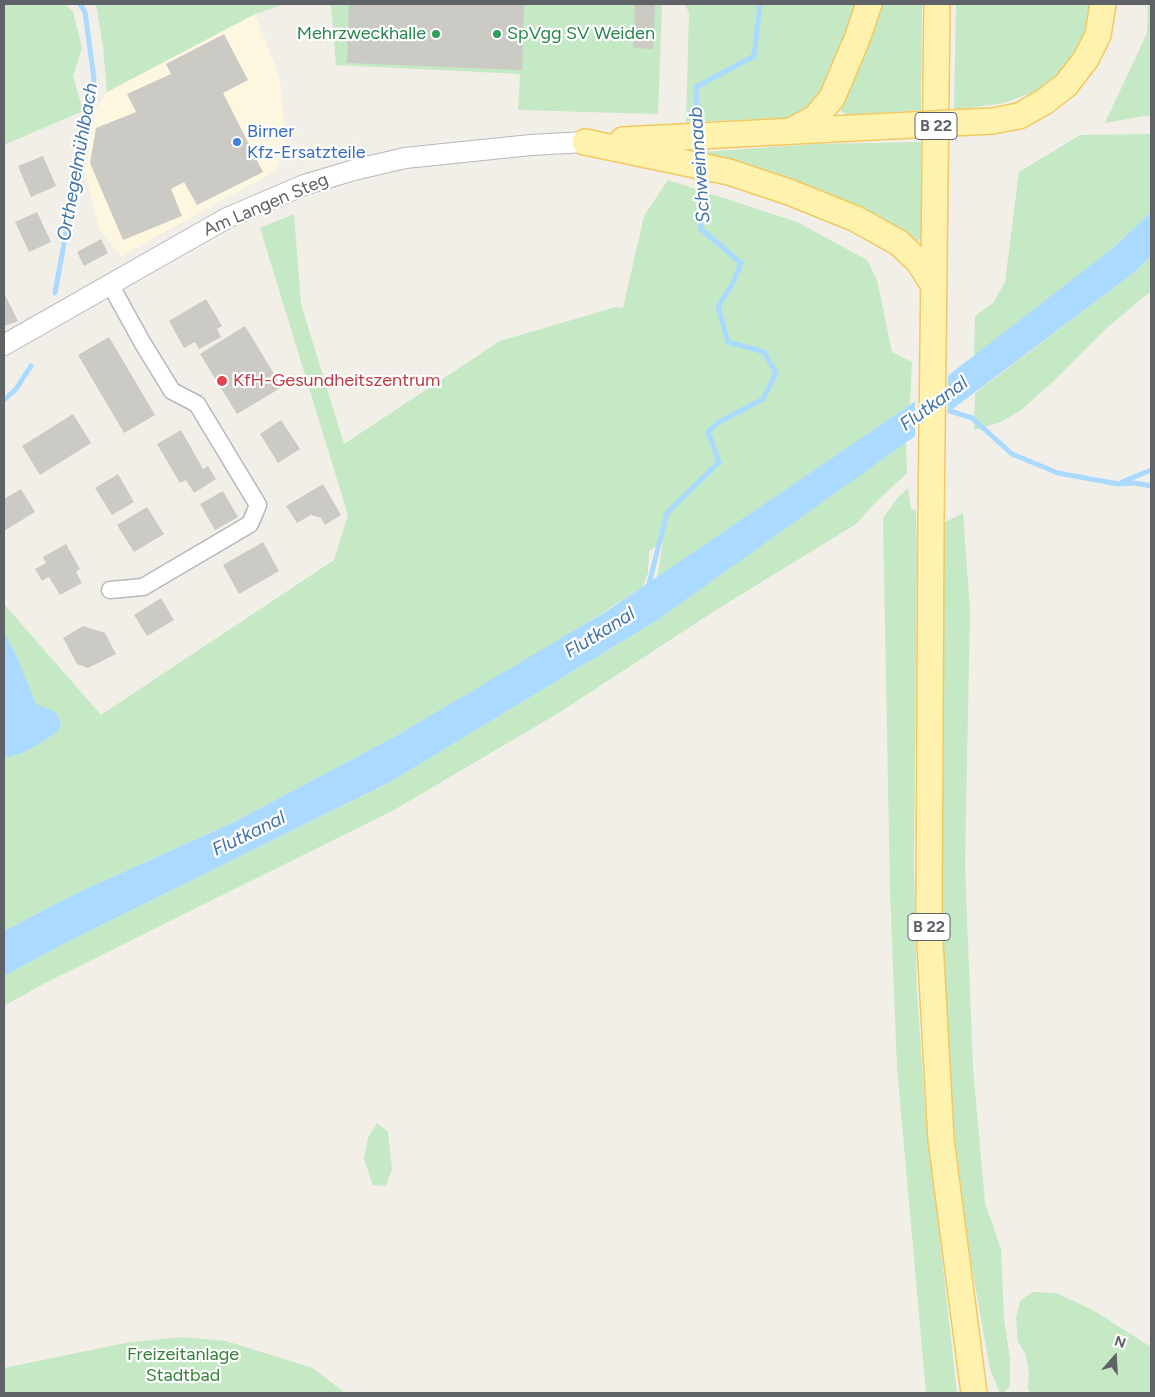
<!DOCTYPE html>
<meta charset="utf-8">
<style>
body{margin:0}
#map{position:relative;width:1155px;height:1397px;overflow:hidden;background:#f1efe8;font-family:Figtree,sans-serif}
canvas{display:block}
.frame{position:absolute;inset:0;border:5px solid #5f6368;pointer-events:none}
.north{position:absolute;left:1090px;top:1332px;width:50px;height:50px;-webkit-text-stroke:4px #fff;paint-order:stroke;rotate:19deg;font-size:14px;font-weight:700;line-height:20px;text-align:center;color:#5f6368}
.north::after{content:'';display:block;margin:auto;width:18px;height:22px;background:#5f6368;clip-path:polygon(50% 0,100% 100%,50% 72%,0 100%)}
</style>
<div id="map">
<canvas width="1155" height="1397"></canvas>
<div class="frame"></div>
<div class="north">N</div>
</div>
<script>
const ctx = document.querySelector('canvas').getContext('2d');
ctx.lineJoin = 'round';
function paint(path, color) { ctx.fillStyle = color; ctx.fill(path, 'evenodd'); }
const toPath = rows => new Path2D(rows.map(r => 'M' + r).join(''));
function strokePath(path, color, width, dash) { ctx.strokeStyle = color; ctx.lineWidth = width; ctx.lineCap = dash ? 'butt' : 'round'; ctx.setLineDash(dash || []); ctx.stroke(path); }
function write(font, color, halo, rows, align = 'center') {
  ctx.font = font + ' Figtree,sans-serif'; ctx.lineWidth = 4.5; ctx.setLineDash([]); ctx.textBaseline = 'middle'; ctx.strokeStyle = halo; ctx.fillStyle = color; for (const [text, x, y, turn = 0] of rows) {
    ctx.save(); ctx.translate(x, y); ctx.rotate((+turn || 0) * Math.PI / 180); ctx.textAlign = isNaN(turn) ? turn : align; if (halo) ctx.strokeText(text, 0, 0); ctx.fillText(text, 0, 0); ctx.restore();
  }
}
paint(toPath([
 [255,14,280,79,286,146,275,171,121,256,99,229,85,172,95,110,107,92]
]), '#fef7e0');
paint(toPath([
 [4,4,65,4,73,12,82,48,73,76,83,111,4,145],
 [96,4,285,4,255,14,107,92,103,47],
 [331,4,662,4,658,114,518,110,520,74,336,65],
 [685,4,860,4,823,96,808,112,786,118,686,122,689,13],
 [880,4,922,4,921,110,846,115,841,111,841,107],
 [956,4,1091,4,1091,10,1080,44,1063,70,1042,89,1004,103,954,110],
 [1148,4,1151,4,1151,115,1105,123,1147,33],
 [1151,134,1151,212,1113,248,974,357,975,316,993,303,1005,282,1019,172,1080,135],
 [921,142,921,238,915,244,690,153,815,144],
 [668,180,797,222,867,260,877,280,892,352,912,362,910,405,657,578,663,542,649,551,648,573,643,587,555,643,396,736,234,822,77,893,4,931,4,604,101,715,334,560,348,515,260,228,294,214,301,304,344,444,500,341,616,307,623,308,644,216],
 [1151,256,1151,291,1109,326,1059,376,1021,410,1001,422,974,430,975,393,1136,271],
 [906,442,907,473,876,502,856,524,716,610,560,712,394,810,43,984,4,1006,4,976,67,942,390,782,656,621],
 [908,488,911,509,916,510,917,554,914,864,917,992,925,1106,957,1393,926,1393,897,1068,890,891,883,518,899,496],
 [963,513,970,610,965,866,973,1068,985,1203,1001,1249,1004,1318,1010,1359,1010,1386,1003,1393,1000,1393,990,1369,970,1257,955,1138,942,958,943,523],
 [377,1123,388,1132,392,1169,386,1186,373,1185,364,1159,368,1138],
 [1032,1292,1056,1293,1093,1310,1151,1347,1151,1393,1031,1393,1028,1389,1029,1374,1026,1355,1018,1342,1016,1318,1020,1301],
 [182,1337,226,1341,313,1368,345,1393,4,1393,4,1368,125,1343]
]), '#c5e8c5');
paint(toPath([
 [1151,212,1151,256,1136,271,950,411,656,621,390,782,67,942,4,976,4,931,77,893,234,822,396,736,607,611,910,405,1113,248],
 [4,631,17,657,36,704,55,712,61,722,58,731,42,742,25,752,4,758]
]), '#aadaff');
paint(toPath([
 [948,373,948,415,915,439,915,398]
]), '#f1efe8');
strokePath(toPath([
 [697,130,696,87,754,56,760,4],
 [55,293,94,79,85,12,80,4],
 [4,400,16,389,31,366],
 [950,411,972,418,1012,454,1058,473,1118,484,1135,483,1151,486],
 [1122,482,1151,470],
 [648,588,667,513,719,462,708,432,719,422,763,399,776,373,764,352,728,342,718,307,734,281,741,263,701,229,698,174]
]), '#aadaff', 5);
paint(toPath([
 [349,4,524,4,522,70,347,63],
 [635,4,655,4,653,49,633,48],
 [224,34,248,80,223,93,263,172,197,205,184,182,171,189,182,216,123,240,90,163,96,128,136,112,127,94,171,74,166,64],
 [43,156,56,186,31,197,18,166],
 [37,212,51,242,29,252,15,222],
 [101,239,108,253,84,266,77,252],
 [4,293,18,321,4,326],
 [206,299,222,326,217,329,221,337,199,349,195,342,184,348,169,321],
 [245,326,282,387,237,414,200,354],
 [109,337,155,415,124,433,78,355],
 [73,414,91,443,40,475,22,446],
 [281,420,300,449,278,463,260,434],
 [181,430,203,469,208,466,216,479,194,493,186,480,180,483,157,444],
 [118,474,134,502,112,515,95,488],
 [323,484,341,515,325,525,321,518,311,515,297,523,286,506],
 [21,489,35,512,4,531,4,499],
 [223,491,238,517,215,530,200,504],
 [147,507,164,534,134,552,117,525],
 [263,542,279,571,239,594,223,565],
 [66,544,80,569,76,572,82,583,60,595,49,577,42,581,35,569,46,563,43,557],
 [161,598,174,620,147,636,134,615],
 [83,626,105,633,116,654,88,668,77,664,63,638]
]), '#cccac5');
const minor = toPath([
 [110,590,143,587,250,524,258,505,197,404,172,391,142,342,110,284]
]);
const tertiary = toPath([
 [4,345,227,218,304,185,354,170,405,158,531,145,585,142]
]);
const primary = toPath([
 [937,4,931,524,929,924,941,1139,974,1393],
 [1019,116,1044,102,1066,85,1086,59,1098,35,1103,4],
 [791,131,815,118,832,98,857,39,869,4],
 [623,140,872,127],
 [585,142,729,172,789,192,856,219,899,243,919,262,934,286]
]);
strokePath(minor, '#b5b8bc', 19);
strokePath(tertiary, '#b5b8bc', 22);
strokePath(primary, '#f2c960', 28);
strokePath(minor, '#fff', 16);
strokePath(tertiary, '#fff', 20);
strokePath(primary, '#fff2af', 25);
const primaryBridge = toPath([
 [872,127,992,121,1019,116]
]);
strokePath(primaryBridge, '#f2c960', 28, []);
strokePath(primaryBridge, '#fff2af', 25);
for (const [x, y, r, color] of [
 [436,34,5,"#2e9e5b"],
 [497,34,5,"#2e9e5b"],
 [237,142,5,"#3f7fe0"],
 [222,381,6,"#e0444e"]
]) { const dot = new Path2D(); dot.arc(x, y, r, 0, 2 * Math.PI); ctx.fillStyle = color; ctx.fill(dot); strokePath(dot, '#fff', 2); }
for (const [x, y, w] of [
 [936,126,42],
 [929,927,42]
]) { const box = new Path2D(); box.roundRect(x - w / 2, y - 13.5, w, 27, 4); ctx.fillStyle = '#fff'; ctx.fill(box); strokePath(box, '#5f6368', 1); }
write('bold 16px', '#5f6368', null, [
 ["B 22",936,126],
 ["B 22",929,927]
]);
write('18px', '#27864d', '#fff', [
 ["Mehrzweckhalle",426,34],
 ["SpVgg SV Weiden",507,34,"left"]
], 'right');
write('18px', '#366cbe', '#fff', [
 ["Birner",247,132],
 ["Kfz-Ersatzteile",247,153]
], 'left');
write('18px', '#5f6368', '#fff', [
 ["Am Langen Steg",266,205,-23]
]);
write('18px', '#be3a42', '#fff', [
 ["KfH-Gesundheitszentrum",233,381]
], 'left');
write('18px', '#348238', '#fff', [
 ["Freizeitanlage",183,1355],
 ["Stadtbad",183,1376]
]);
write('italic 19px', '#4174aa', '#fff', [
 ["Orthegelmühlbach",78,162,-80],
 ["Schweinnaab",700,165,-94],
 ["Flutkanal",934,404,-36],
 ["Flutkanal",600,633,-32],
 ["Flutkanal",249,834,-26]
]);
</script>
